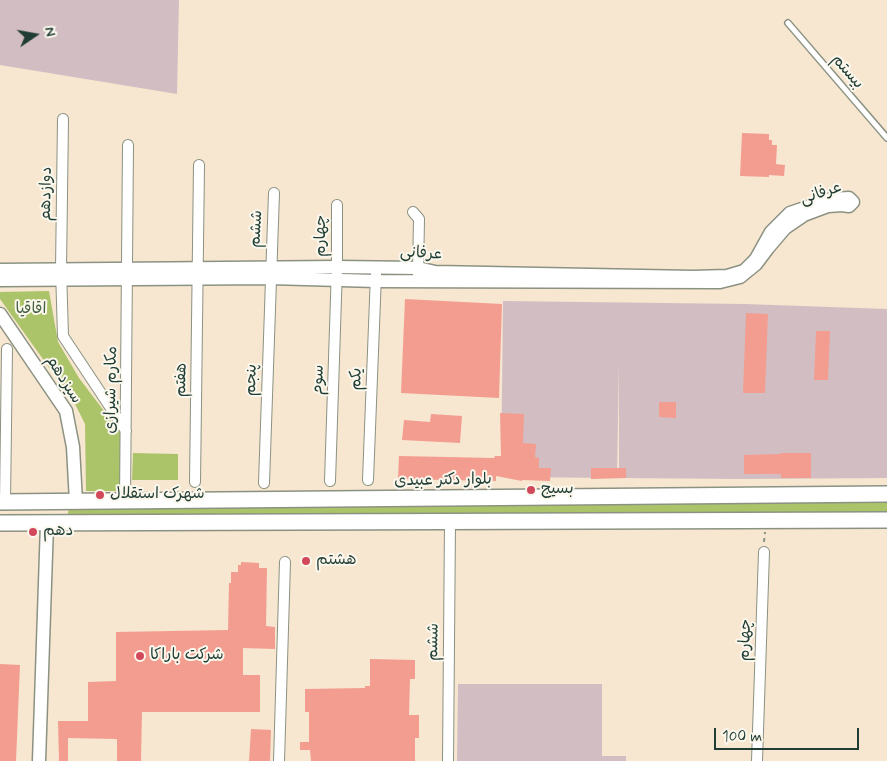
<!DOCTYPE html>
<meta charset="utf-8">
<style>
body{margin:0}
#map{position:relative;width:887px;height:761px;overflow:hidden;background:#f7e6d0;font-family:Mynerve,sans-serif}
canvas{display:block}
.north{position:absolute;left:10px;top:10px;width:50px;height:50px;-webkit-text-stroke:4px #fbf7ec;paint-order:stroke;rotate:78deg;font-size:14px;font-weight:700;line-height:20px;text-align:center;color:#1f3d34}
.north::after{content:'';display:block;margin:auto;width:18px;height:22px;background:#1f3d34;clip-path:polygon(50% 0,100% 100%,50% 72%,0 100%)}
.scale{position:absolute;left:714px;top:728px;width:145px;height:22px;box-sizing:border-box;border:2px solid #1f3d34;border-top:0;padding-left:6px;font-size:15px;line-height:18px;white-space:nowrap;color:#1f3d34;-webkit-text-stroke:4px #fbf7ec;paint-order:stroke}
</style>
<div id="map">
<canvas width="887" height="761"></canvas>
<div class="north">N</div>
<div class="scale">100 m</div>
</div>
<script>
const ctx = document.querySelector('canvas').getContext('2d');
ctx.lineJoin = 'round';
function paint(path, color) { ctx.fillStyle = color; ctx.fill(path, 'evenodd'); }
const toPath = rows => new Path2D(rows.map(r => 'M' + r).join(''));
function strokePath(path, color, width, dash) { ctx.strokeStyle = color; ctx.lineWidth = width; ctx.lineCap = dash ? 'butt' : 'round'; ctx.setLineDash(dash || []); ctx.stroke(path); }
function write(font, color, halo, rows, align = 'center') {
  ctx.font = font + ' Mynerve,"Playpen Sans Arabic",sans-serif'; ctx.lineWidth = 4; ctx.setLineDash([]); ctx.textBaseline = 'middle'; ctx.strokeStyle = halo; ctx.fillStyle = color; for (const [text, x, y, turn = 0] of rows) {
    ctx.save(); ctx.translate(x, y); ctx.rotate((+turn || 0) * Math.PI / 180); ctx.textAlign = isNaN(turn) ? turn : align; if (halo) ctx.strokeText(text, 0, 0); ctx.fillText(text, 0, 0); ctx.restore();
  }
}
paint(toPath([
 [0,0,179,0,177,94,0,65],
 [503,301,745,304,887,309,887,478,741,479,619,478,619,362,617,478,501,477],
 [458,684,602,684,602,756,626,756,626,761,457,761]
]), '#d2bec2');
paint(toPath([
 [49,291,58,342,79,378,120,432,120,491,86,491,85,424,75,404,0,299,0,292],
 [133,453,178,454,178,480,132,480],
 [887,501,887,514,68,516,68,512,70,508]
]), '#acc469');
paint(toPath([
 [742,133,769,134,769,140,772,140,772,145,777,145,776,164,785,165,784,176,769,175,769,177,740,176],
 [405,299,502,304,499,398,401,393],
 [746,313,768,314,765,393,743,393],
 [816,331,830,331,828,380,814,380],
 [659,402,676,402,676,418,659,417],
 [500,413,524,414,523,443,536,444,535,457,539,458,539,468,551,468,550,481,522,480,522,481,496,476,496,481,398,479,399,456,494,458,495,456,501,456],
 [431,414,462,416,460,443,402,440,404,420,430,422],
 [781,453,811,453,811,478,781,478,781,474,744,474,744,455,781,454],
 [591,468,626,468,626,478,591,479],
 [241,562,259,563,259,568,267,568,266,626,275,627,275,649,243,648,243,675,260,675,260,712,142,712,141,761,117,761,117,739,68,738,68,761,59,761,58,721,88,721,88,682,116,681,116,632,228,630,229,583,231,583,231,572,238,572,238,565,241,565],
 [370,659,415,660,415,679,410,679,409,715,419,715,419,738,415,738,415,761,311,761,310,750,300,750,300,742,309,742,309,712,305,712,305,689,365,688,365,686,370,686],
 [0,664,20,665,16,761,0,761],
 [251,729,271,730,270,761,249,761]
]), '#f39d90');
const service = toPath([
 [788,23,887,138]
]);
const minor = toPath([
 [63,119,61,269,63,336,126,431],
 [413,212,419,219,418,274],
 [368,480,376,274],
 [330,481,337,267,337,205],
 [195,482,199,165],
 [264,483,274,193],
 [125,501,128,145],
 [5,502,7,349],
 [279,761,285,562],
 [448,761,450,523],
 [757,761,764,552]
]);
const tertiary = toPath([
 [0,270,337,267,418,268,435,272,693,277,727,276,744,271,756,259,771,232,790,213,831,199,849,198,853,202,849,206,842,205,828,206,804,215,785,228,768,248,756,264,740,277,720,282,376,281,270,278,0,280],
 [0,314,66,411,73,447,76,502],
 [39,761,47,524]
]);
const secondary = toPath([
 [0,502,887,494],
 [0,523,887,520]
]);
strokePath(service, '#8b9282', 8);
strokePath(minor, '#8b9282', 12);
strokePath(tertiary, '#8b9282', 15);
strokePath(secondary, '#8b9282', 18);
strokePath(toPath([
 [764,542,765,532]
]), '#8b9282', 2, [4, 4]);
strokePath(service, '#fff', 5);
strokePath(minor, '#fff', 10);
strokePath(tertiary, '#fff', 12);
strokePath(secondary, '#fff', 15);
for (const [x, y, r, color] of [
 [531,490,5,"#d1495b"],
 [100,495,5,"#d1495b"],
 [33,532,5,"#d1495b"],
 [306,561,5,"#d1495b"],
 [140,656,5,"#d1495b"]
]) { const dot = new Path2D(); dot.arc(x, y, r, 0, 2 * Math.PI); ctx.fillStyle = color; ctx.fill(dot); strokePath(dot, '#fbf7ec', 2); }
write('16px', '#1f3d34', '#fbf7ec', [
 ["بیستم",847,72,49],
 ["دوازدهم",47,194,-89],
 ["عرفانی",821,194,-18],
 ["ششم",257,229,-87],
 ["چهارم",322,236,-90],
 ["عرفانی",421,254,4],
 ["یکم",357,379,-88],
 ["سیزدهم",63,380,58],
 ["هفتم",182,380,-89],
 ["پنجم",252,380,-88],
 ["سوم",319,380,-88],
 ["مکارم شیرازی",112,390,-89],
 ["بلوار دکتر عبیدی",443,481,-1],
 ["چهارم",746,640,-88],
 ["ششم",434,642,-89]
]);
write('16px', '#425f41', '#fbf7ec', [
 ["اقاقیا",31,310]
]);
write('16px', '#1f3d34', '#fbf7ec', [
 ["بسیج",541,490],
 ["شهرک استقلال",110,495],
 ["دهم",43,532],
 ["هشتم",316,561],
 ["شرکت باراکا",150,656]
], 'left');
</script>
